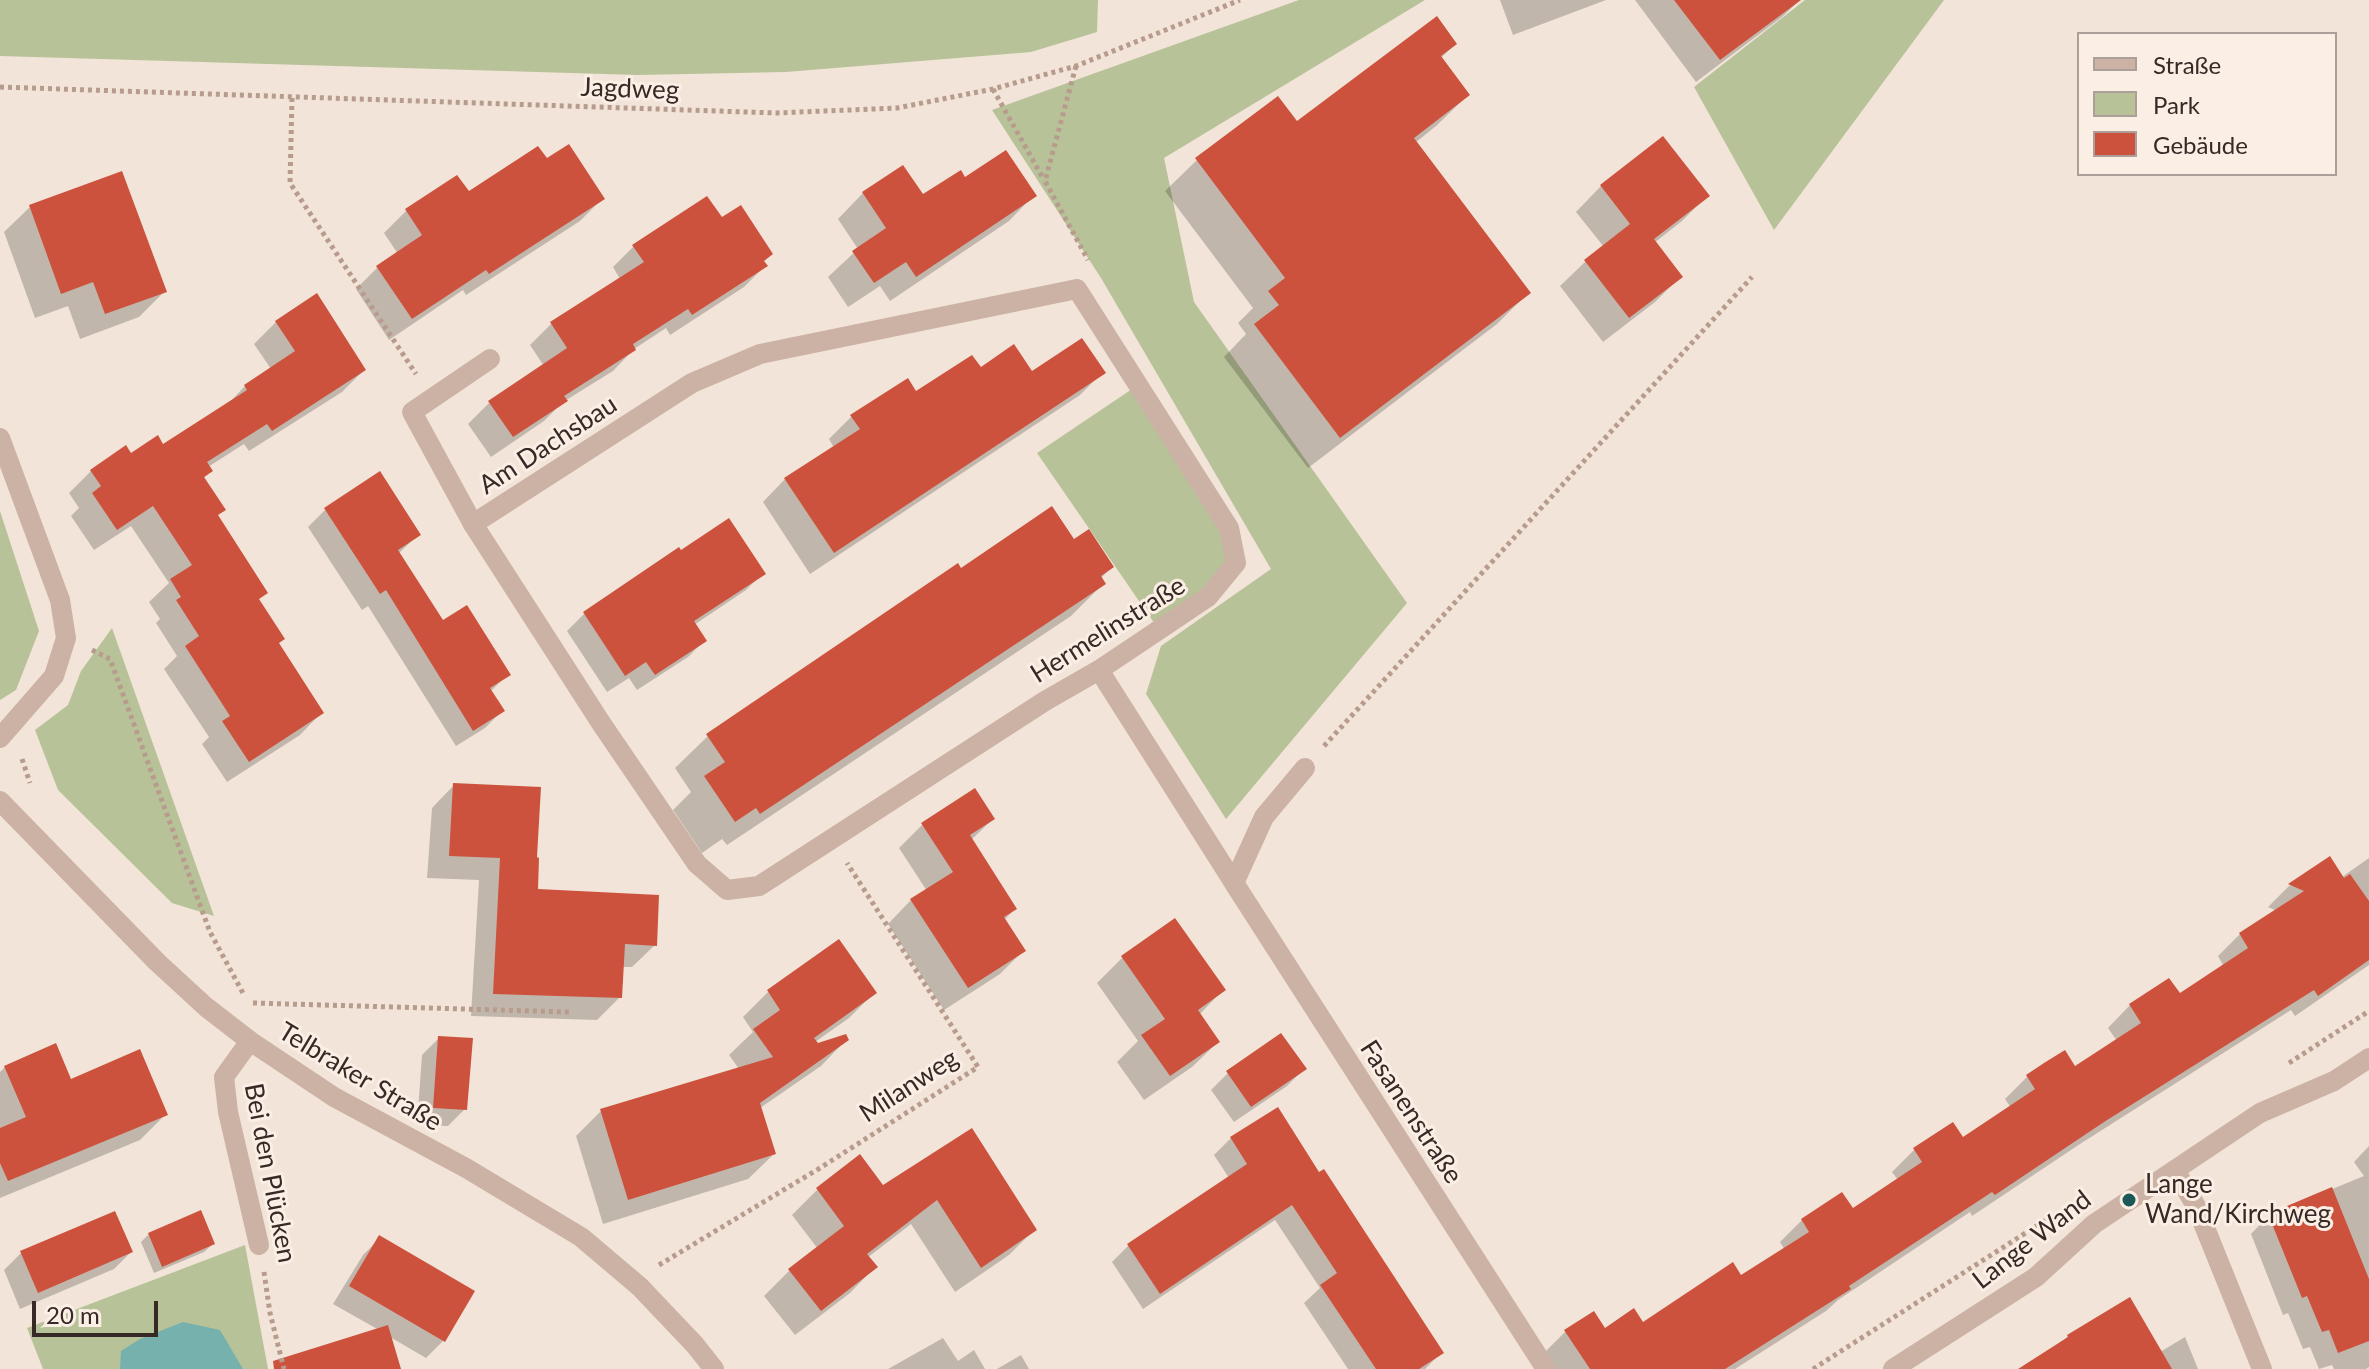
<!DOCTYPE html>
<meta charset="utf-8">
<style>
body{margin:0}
#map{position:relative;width:2369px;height:1369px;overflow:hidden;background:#f2e4d8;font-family:Lato,sans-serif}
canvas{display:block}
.legend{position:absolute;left:2077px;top:32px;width:260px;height:144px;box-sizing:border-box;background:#faeee5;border:2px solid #ac9f99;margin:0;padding:10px 14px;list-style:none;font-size:24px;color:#362926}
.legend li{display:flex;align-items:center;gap:16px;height:40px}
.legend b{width:40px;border:2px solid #ac9f99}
.scale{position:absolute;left:32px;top:1301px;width:126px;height:36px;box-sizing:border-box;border:4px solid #362926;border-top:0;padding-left:10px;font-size:24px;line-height:28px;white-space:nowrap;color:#362926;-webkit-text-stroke:6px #faeee5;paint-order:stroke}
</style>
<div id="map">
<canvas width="2369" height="1369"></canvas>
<ul class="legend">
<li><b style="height:10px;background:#cbb2a4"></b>Straße</li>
<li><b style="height:22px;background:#b8c298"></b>Park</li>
<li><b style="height:22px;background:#cc523d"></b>Gebäude</li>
</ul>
<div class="scale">20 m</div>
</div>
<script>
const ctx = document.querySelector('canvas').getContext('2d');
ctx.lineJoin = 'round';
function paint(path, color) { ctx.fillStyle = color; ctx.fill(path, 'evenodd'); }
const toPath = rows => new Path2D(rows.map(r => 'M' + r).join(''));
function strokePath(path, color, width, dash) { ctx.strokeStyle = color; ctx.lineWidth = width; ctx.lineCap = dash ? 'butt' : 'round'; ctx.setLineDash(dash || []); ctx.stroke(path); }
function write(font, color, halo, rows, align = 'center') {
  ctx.font = font + ' Lato,sans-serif'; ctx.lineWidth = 6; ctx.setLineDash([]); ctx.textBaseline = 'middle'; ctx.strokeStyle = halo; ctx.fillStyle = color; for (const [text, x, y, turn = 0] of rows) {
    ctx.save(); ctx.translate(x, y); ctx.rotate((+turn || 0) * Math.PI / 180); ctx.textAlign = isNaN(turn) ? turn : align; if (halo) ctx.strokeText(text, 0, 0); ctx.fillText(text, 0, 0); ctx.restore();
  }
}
paint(toPath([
 [0,0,1098,0,1097,32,1031,52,786,72,638,75,0,56],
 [1299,0,1425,0,1164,158,1194,302,1407,603,1226,819,1146,694,1161,646,1271,569,1101,278,992,110],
 [1805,0,1944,0,1774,230,1694,87],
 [1138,385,1229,528,1236,563,1159,630,1037,453],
 [0,511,39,631,16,690,0,700],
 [112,628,214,916,172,903,58,790,35,730,68,705,81,671],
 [245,1245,268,1369,43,1369,27,1328]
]), '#b8c298');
paint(toPath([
 [183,1322,220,1330,243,1369,120,1369,121,1351,140,1339]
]), '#76b1ae');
paint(toPath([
 [1500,0,1606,0,1513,35],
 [1635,0,1800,0,1782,17,1696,82],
 [1455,44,1440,59,1468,95,1436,126,1415,143,1528,293,1497,324,1308,468,1224,357,1246,334,1238,323,1253,308,1165,191,1197,160,1297,124],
 [965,180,1034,195,1009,221,890,301,880,286,848,307,828,277,858,249,838,219,863,193,923,197],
 [1601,186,1707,196,1682,221,1654,243,1680,277,1655,302,1603,342,1560,286,1586,261,1604,247,1576,212],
 [468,194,602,199,580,221,466,295,463,290,389,340,356,289,378,267,398,254,384,233,406,211],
 [30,207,164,292,139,317,80,339,68,306,35,318,4,232],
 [721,220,765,266,744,287,670,335,666,328,634,349,613,371,563,402,544,421,491,457,468,424,489,403,544,366,530,345,551,324,620,279,613,267,634,246],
 [316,296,364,370,342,392,249,451,244,444,208,467,211,471,203,479,217,516,265,593,258,600,277,644,321,713,300,735,227,782,202,744,209,737,164,669,177,656,156,623,160,619,149,602,169,583,131,526,94,550,71,516,79,508,69,493,91,471,130,456,163,446,226,406,245,386,271,369,254,344,276,322],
 [980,370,1031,374,1103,372,1080,395,810,574,763,502,785,479,834,448,829,439,852,416],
 [325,510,419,534,398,554,442,623,508,674,490,692,502,711,485,728,456,746,368,606,362,610,308,527],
 [1074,542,1112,567,1100,579,1103,584,1071,616,727,845,722,839,702,853,673,810,691,792,675,768,708,736,961,571],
 [678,550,763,573,746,590,694,625,705,640,688,657,637,690,629,678,607,692,567,631,584,614],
 [454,785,536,891,655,945,632,967,621,967,620,997,597,1020,471,1016,479,880,427,878,432,808],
 [993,819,971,840,1015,909,1004,920,1023,951,1000,974,944,1010,888,924,911,900,927,891,899,848,923,824],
 [2369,858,2369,965,2295,1016,2291,1010,2080,1144,1972,1216,1970,1212,1838,1300,1826,1311,1735,1369,1554,1369,1544,1353,1566,1331,1605,1331,1643,1325,1740,1278,1785,1250,1780,1242,1802,1220,1852,1211,1898,1180,1892,1172,1914,1150,1963,1140,2011,1108,2005,1099,2027,1077,2074,1068,2117,1041,2108,1028,2130,1005,2179,996,2224,967,2218,956,2240,934,2277,911,2268,907,2289,886,2329,859,2342,877],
 [1175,921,1223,990,1199,1015,1218,1042,1192,1067,1144,1100,1117,1062,1138,1041,1097,983,1122,958],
 [838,942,874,993,849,1018,815,1042,817,1045,846,1040,821,1066,760,1108,774,1154,748,1179,603,1224,576,1136,601,1111,739,1069,729,1055,753,1032,743,1017,768,992],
 [439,1038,465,1109,448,1126,417,1125,422,1055],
 [5,1067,70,1082,166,1114,140,1140,0,1198,0,1072],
 [1304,1069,1287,1086,1234,1122,1211,1090,1228,1073],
 [971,1131,1034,1230,1009,1255,955,1292,911,1224,867,1258,875,1267,850,1293,795,1335,764,1296,790,1270,818,1249,792,1215,817,1190,859,1157,883,1188],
 [1231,1138,1442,1352,1425,1369,1348,1369,1304,1303,1320,1288,1275,1220,1143,1309,1112,1262,1128,1246,1229,1178,1214,1155],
 [2369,1146,2369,1367,2366,1369,2334,1369,2332,1365,2319,1369,2310,1347,2303,1349,2288,1313,2283,1315,2251,1234,2269,1215,2364,1176,2354,1162],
 [149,1234,213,1244,204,1252,154,1273,141,1242],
 [380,1238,472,1292,443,1341,426,1358,390,1337,392,1369,315,1369,379,1330,333,1304,363,1255],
 [131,1252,114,1269,20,1309,4,1270,21,1253],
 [2068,1336,2160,1352,2185,1337,2198,1369,2020,1369,2060,1344],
 [943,1338,958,1361,974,1350,985,1369,888,1369],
 [1021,1355,1029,1369,997,1369]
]), '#0003');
paint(toPath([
 [1674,0,1801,0,1720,60],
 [1437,16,1457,44,1441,56,1470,95,1414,138,1531,293,1340,438,1254,324,1279,305,1268,291,1285,278,1195,158,1278,96,1297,121],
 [1663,136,1710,196,1654,239,1683,277,1629,318,1584,260,1630,224,1600,185],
 [569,144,605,199,489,274,486,270,412,319,376,266,422,235,405,209,457,175,469,191,538,146,547,158],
 [1006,150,1037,196,916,277,906,262,874,283,852,251,886,228,862,192,903,165,923,194,961,170,965,177],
 [122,171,167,292,105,314,93,282,61,294,29,205],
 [707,196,722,217,741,205,773,254,764,261,768,266,692,315,688,309,633,344,636,350,564,396,568,401,513,437,488,401,567,348,550,322,644,262,632,245],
 [317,293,366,370,272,431,267,424,207,462,213,471,204,477,226,510,218,515,268,593,259,599,285,639,279,643,324,713,249,762,222,721,230,716,185,646,199,636,176,600,181,597,170,579,192,565,153,506,117,530,92,493,101,486,90,470,126,445,131,453,158,435,163,444,247,390,244,385,295,351,275,321],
 [1082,338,1106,373,834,553,784,478,860,429,850,415,908,378,916,391,972,355,981,367,1014,344,1032,371],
 [380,471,421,535,398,550,443,620,467,605,511,675,490,688,505,711,473,731,386,590,380,594,324,508],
 [1052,506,1074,539,1089,529,1114,567,1101,576,1106,584,760,814,756,808,735,822,704,776,725,762,706,734,958,563,961,568],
 [729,518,766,574,694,621,707,641,655,675,646,662,625,676,583,612,679,547,681,550],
 [453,783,541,787,537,857,539,858,538,889,659,895,657,946,625,944,622,998,493,994,500,858,449,856],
 [975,788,995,819,970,835,1017,909,1004,917,1026,951,968,988,910,899,953,872,921,823],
 [2330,856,2344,878,2350,874,2369,901,2369,960,2318,996,2314,990,2104,1122,1995,1195,1992,1192,1849,1286,1851,1289,1725,1369,1590,1369,1564,1330,1594,1311,1605,1328,1634,1308,1643,1322,1733,1262,1741,1275,1809,1232,1801,1219,1842,1192,1853,1208,1922,1162,1913,1148,1953,1122,1963,1137,2035,1089,2026,1075,2044,1063,2065,1050,2075,1066,2141,1023,2129,1004,2169,978,2180,993,2248,948,2239,933,2304,891,2288,884],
 [1175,918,1226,990,1198,1010,1220,1042,1170,1076,1141,1035,1165,1019,1121,956],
 [839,939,877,993,814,1038,818,1043,846,1034,849,1040,760,1103,776,1154,628,1200,600,1109,773,1057,753,1029,780,1010,767,990],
 [1281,1033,1307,1069,1251,1107,1226,1071],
 [438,1036,473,1038,467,1110,433,1108],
 [56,1043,71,1079,140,1049,168,1115,8,1181,0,1163,0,1128,26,1117,4,1066],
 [1278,1107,1319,1172,1324,1169,1444,1353,1419,1369,1376,1369,1320,1285,1337,1273,1292,1205,1160,1294,1127,1244,1247,1164,1230,1137],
 [972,1128,1037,1230,981,1268,937,1200,867,1254,878,1267,821,1311,788,1269,844,1226,816,1188,860,1154,883,1185],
 [2332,1187,2369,1279,2369,1341,2338,1353,2329,1330,2322,1332,2307,1296,2302,1298,2268,1214],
 [201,1210,215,1244,162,1267,148,1233],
 [115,1211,133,1252,38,1293,20,1251],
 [379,1235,475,1291,445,1342,349,1286],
 [2130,1297,2172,1369,2018,1369,2068,1337,2067,1335],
 [388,1325,401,1369,274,1369,273,1361]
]), '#cc523d');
strokePath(toPath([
 [1076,66,1045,181,1088,260],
 [0,87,776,113,897,108,993,89,1076,66,1240,0],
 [993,89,1044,180],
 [292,98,290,183,416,374],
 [92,650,110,659,210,932,244,995],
 [1324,746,1752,277],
 [22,759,30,783],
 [253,1003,569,1012],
 [2289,1063,2369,1011],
 [659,1265,820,1168,978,1067,847,863],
 [264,1272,270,1313,284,1369],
 [1813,1369,2049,1218]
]), '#b79c8e', 5, [4, 4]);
strokePath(toPath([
 [473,524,412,412,490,359],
 [250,1041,224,1077,228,1112,259,1245]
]), '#cbb2a4', 20);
strokePath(toPath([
 [1077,289,1229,528,1236,563,1208,597,1099,670,1045,701,759,886,727,890,697,864,601,723,473,524,692,383,760,354,1077,289],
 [0,438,60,600,66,638,54,676,0,738],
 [1099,670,1234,883],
 [1305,768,1264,817,1234,883,1546,1369],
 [2175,1170,2197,1208,2262,1369],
 [1893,1369,2036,1277,2094,1224,2260,1113,2334,1081,2369,1058]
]), '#cbb2a4', 20);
strokePath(toPath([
 [0,801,157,962,206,1007,250,1041,334,1097,466,1168,581,1237,640,1287,695,1345,714,1369]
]), '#cbb2a4', 20);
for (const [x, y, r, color] of [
 [2129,1200,8,"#1a5957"]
]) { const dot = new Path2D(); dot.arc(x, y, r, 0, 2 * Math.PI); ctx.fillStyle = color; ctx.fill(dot); strokePath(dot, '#faeee5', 3); }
write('26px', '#362926', '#faeee5', [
 ["Jagdweg",630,89,2],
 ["Am Dachsbau",548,445,-33],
 ["Hermelinstraße",1108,630,-32],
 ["Telbraker Straße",360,1077,31],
 ["Milanweg",909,1086,-33],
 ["Fasanenstraße",1411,1112,57],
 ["Bei den Plücken",270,1173,79],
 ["Lange Wand",2032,1240,-38]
]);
write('26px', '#362926', '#faeee5', [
 ["Lange",2145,1185],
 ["Wand/Kirchweg",2145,1215]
], 'left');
</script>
